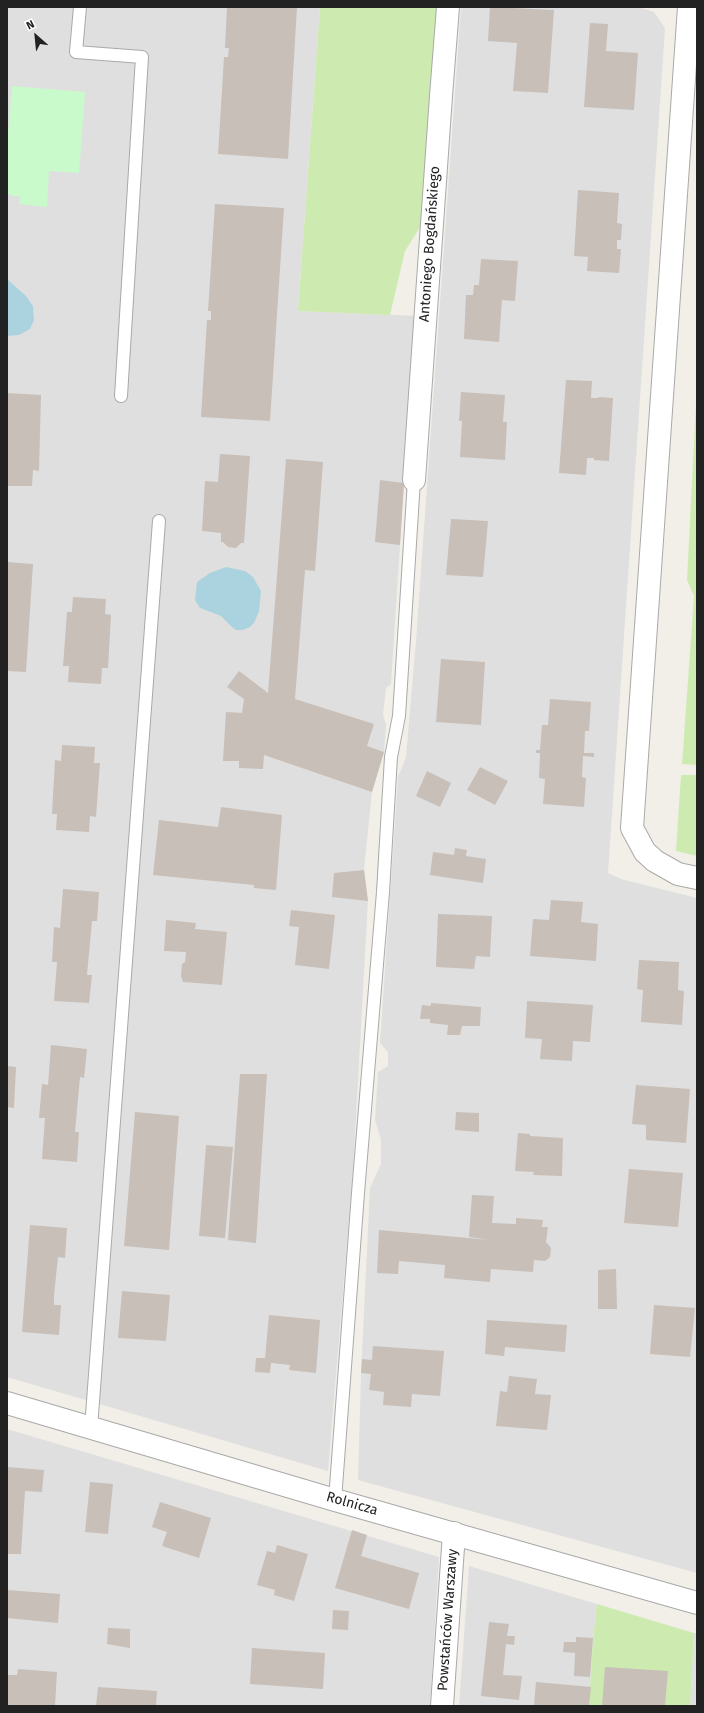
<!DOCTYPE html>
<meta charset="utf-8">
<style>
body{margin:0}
#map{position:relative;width:704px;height:1713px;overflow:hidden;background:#f2efe9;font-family:"Fira Sans",sans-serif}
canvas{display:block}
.frame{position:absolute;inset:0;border:8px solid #222;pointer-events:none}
.north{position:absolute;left:16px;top:16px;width:40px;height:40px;-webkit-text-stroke:3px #fff;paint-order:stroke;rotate:333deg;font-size:11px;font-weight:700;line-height:16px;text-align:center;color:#222}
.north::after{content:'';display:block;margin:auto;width:14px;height:18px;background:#222;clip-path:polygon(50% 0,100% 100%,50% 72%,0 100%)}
</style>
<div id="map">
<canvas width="704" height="1713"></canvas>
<div class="frame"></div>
<div class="north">N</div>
</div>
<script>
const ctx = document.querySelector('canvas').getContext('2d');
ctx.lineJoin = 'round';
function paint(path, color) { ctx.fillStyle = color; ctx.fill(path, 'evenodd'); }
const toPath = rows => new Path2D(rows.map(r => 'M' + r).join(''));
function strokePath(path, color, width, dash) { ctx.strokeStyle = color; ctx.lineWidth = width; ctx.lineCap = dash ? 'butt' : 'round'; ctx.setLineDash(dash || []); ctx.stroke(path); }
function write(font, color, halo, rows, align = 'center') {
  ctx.font = font + ' "Fira Sans",sans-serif'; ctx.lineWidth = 3.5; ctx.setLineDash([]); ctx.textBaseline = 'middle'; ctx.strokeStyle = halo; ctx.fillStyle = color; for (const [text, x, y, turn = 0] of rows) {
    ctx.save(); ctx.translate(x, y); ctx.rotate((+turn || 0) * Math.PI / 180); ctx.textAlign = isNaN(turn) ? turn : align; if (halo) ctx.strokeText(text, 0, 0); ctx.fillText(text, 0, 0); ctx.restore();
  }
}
paint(toPath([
 [7,7,320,7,298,311,418,316,404,483,391,684,386,688,383,715,386,724,384,752,372,792,364,870,368,901,353,1171,328,1471,7,1377],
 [461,7,638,7,654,12,665,28,608,873,621,879,697,898,697,1573,358,1480,361,1373,370,1188,381,1164,381,1140,375,1120,378,1072,388,1066,388,1052,380,1043,398,777,406,757,416,641],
 [7,1429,439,1557,430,1706,7,1706],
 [469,1566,597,1604,593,1638,589,1706,459,1706],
 [694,1633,697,1633,697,1706,690,1706]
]), '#e0dfdf');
paint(toPath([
 [320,7,439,7,424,221,405,251,390,315,298,311],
 [697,383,697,765,682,764,694,596,687,580],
 [681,775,697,775,697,856,676,851],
 [597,1604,694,1633,690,1706,589,1706,593,1638]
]), '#cdebb0');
paint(toPath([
 [12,86,85,92,79,173,49,171,47,207,19,204,20,196,13,196,7,193,7,146]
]), '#c8facc');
paint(toPath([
 [7,279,26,296,33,306,34,320,30,329,19,335,7,336],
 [226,567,245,571,253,577,261,591,259,611,254,623,250,627,243,630,236,630,232,627,221,616,200,608,195,600,197,582,210,573]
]), '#aad3df');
paint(toPath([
 [227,7,297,7,288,159,218,154,224,57,228,57,229,48,225,48],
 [490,7,554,10,548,93,513,91,517,43,488,41],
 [590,23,608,24,606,51,638,53,634,110,584,107],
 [578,190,619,193,617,223,622,224,621,240,617,240,617,249,621,249,619,273,587,271,588,257,574,256],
 [215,204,284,208,270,421,201,417,207,320,211,320,211,311,208,311],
 [481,259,518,261,515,301,502,300,499,342,464,339,466,295,473,295,474,285,479,285],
 [566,380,592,381,591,398,598,398,599,397,613,398,609,461,594,460,594,458,587,458,586,475,559,473],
 [461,392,505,395,503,422,507,422,505,460,460,457,462,421,459,421],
 [7,393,41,395,39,471,33,470,32,486,7,486],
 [220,454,250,456,244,543,241,543,236,548,228,547,223,542,221,542,221,533,202,531,205,481,218,482],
 [286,459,323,462,315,571,305,570,295,699,374,724,367,746,384,752,372,792,264,755,263,769,239,768,239,761,223,761,226,712,242,713,244,699,227,687,239,671,268,693],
 [380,480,404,483,400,545,375,542],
 [451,519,488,521,483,577,446,575],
 [7,562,33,564,26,672,7,671],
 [73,597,106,599,105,614,111,615,108,668,102,668,101,684,68,682,69,666,63,666,67,612,72,612],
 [441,659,485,662,481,725,436,722],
 [550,699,591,702,589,731,585,731,584,753,594,753,594,757,583,756,582,777,586,778,584,807,543,804,545,779,539,778,540,753,536,753,536,750,540,750,542,725,548,725],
 [62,745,95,747,94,763,100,763,96,817,90,816,89,832,56,830,57,814,52,814,55,760,61,761],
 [480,767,508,781,495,805,467,790],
 [427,771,451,783,440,807,416,796],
 [221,807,282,815,276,890,254,888,254,885,153,875,159,820,218,827],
 [455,848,467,850,466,856,486,859,483,883,430,875,433,852,454,855],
 [364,870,368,901,332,897,334,873],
 [63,889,99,892,97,921,92,921,87,975,92,975,89,1003,54,1001,57,962,52,962,54,927,60,928],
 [551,900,583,902,581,922,598,924,596,961,530,956,533,919,549,920],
 [291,910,335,915,329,969,295,965,299,927,289,926],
 [438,914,492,916,490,957,476,956,474,969,436,967],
 [166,920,196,923,195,929,227,932,222,985,183,982,181,976,182,964,185,962,186,952,164,951],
 [639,960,679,962,678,990,684,991,682,1025,641,1022,643,990,637,989],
 [527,1001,593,1005,590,1042,573,1041,572,1061,540,1059,542,1039,525,1038],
 [431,1003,481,1007,480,1026,462,1026,460,1035,447,1035,448,1025,430,1023,430,1019,420,1019,422,1005,431,1006],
 [51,1045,87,1049,84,1078,80,1077,75,1132,79,1132,77,1162,42,1159,45,1118,39,1118,42,1084,48,1085],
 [7,1066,16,1067,14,1108,7,1107],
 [240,1074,267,1074,256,1243,228,1240],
 [636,1085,690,1089,686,1143,646,1140,646,1125,632,1124],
 [135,1112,179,1116,169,1250,124,1246],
 [456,1112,479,1113,479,1132,455,1130],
 [518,1133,530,1134,530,1136,563,1138,562,1176,533,1175,534,1172,515,1171],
 [206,1145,233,1147,225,1238,199,1236],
 [629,1169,683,1173,678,1227,624,1223],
 [472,1195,494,1196,492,1223,516,1224,516,1218,543,1220,542,1227,548,1227,546,1242,551,1248,550,1257,545,1261,534,1260,533,1272,491,1269,490,1282,444,1278,445,1265,399,1261,398,1274,377,1273,379,1230,491,1240,469,1237],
 [30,1225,67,1228,65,1258,58,1257,54,1295,54,1305,61,1305,59,1335,22,1332],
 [616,1269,617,1309,598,1309,598,1270],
 [122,1291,170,1295,166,1341,118,1338],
 [654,1305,695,1308,690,1357,650,1354],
 [269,1315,320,1320,316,1373,289,1370,290,1365,271,1363,270,1373,255,1372,256,1358,265,1358],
 [487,1320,567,1325,565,1352,505,1347,504,1356,485,1354],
 [373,1346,444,1351,440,1396,412,1394,411,1407,383,1405,384,1392,369,1390,371,1374,361,1373,362,1359,372,1360],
 [509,1376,537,1379,535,1394,551,1395,547,1430,496,1426,500,1391,507,1392],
 [7,1467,44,1470,42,1492,25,1491,21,1554,7,1554],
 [90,1482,113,1484,108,1534,85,1532],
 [160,1502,211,1518,199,1558,162,1546,167,1532,152,1527],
 [352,1530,367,1535,361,1556,419,1573,409,1609,335,1588],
 [277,1545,308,1554,294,1601,274,1595,275,1590,257,1585,267,1551,275,1553],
 [7,1590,60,1594,58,1623,7,1618],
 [333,1610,349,1611,348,1630,332,1629],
 [489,1622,509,1624,507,1636,515,1636,514,1645,506,1644,503,1675,522,1676,519,1700,481,1696],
 [108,1628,130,1629,130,1648,107,1644],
 [576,1637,593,1638,590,1677,574,1676,575,1653,563,1652,564,1642,576,1642],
 [252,1648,325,1653,323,1689,250,1684],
 [605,1667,668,1671,665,1706,602,1706],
 [18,1669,57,1672,55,1706,7,1706,7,1675,17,1675],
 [536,1682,591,1687,589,1706,534,1706],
 [98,1687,157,1691,156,1706,96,1706]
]), '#c7bfb8');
const service = toPath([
 [80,7,76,52,142,57,121,396],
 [91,1428,159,521],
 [335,1500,358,1193,383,892,391,757,399,716,414,480]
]);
const minor = toPath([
 [689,7,632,828,645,852,655,861,678,874,697,878],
 [414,480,441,96,448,7],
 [442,1706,454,1533]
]);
const tertiary = toPath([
 [7,1403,335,1500,697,1603]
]);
strokePath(service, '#a9a9a9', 14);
strokePath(minor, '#a9a9a9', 24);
strokePath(tertiary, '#a9a9a9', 24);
strokePath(service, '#fff', 12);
strokePath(minor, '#fff', 22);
strokePath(tertiary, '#fff', 22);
write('14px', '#222', '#fff', [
 ["Antoniego Bogdańskiego",430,244,-86],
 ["Rolnicza",352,1504,16],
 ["Powstańców Warszawy",448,1620,-86]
]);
</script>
